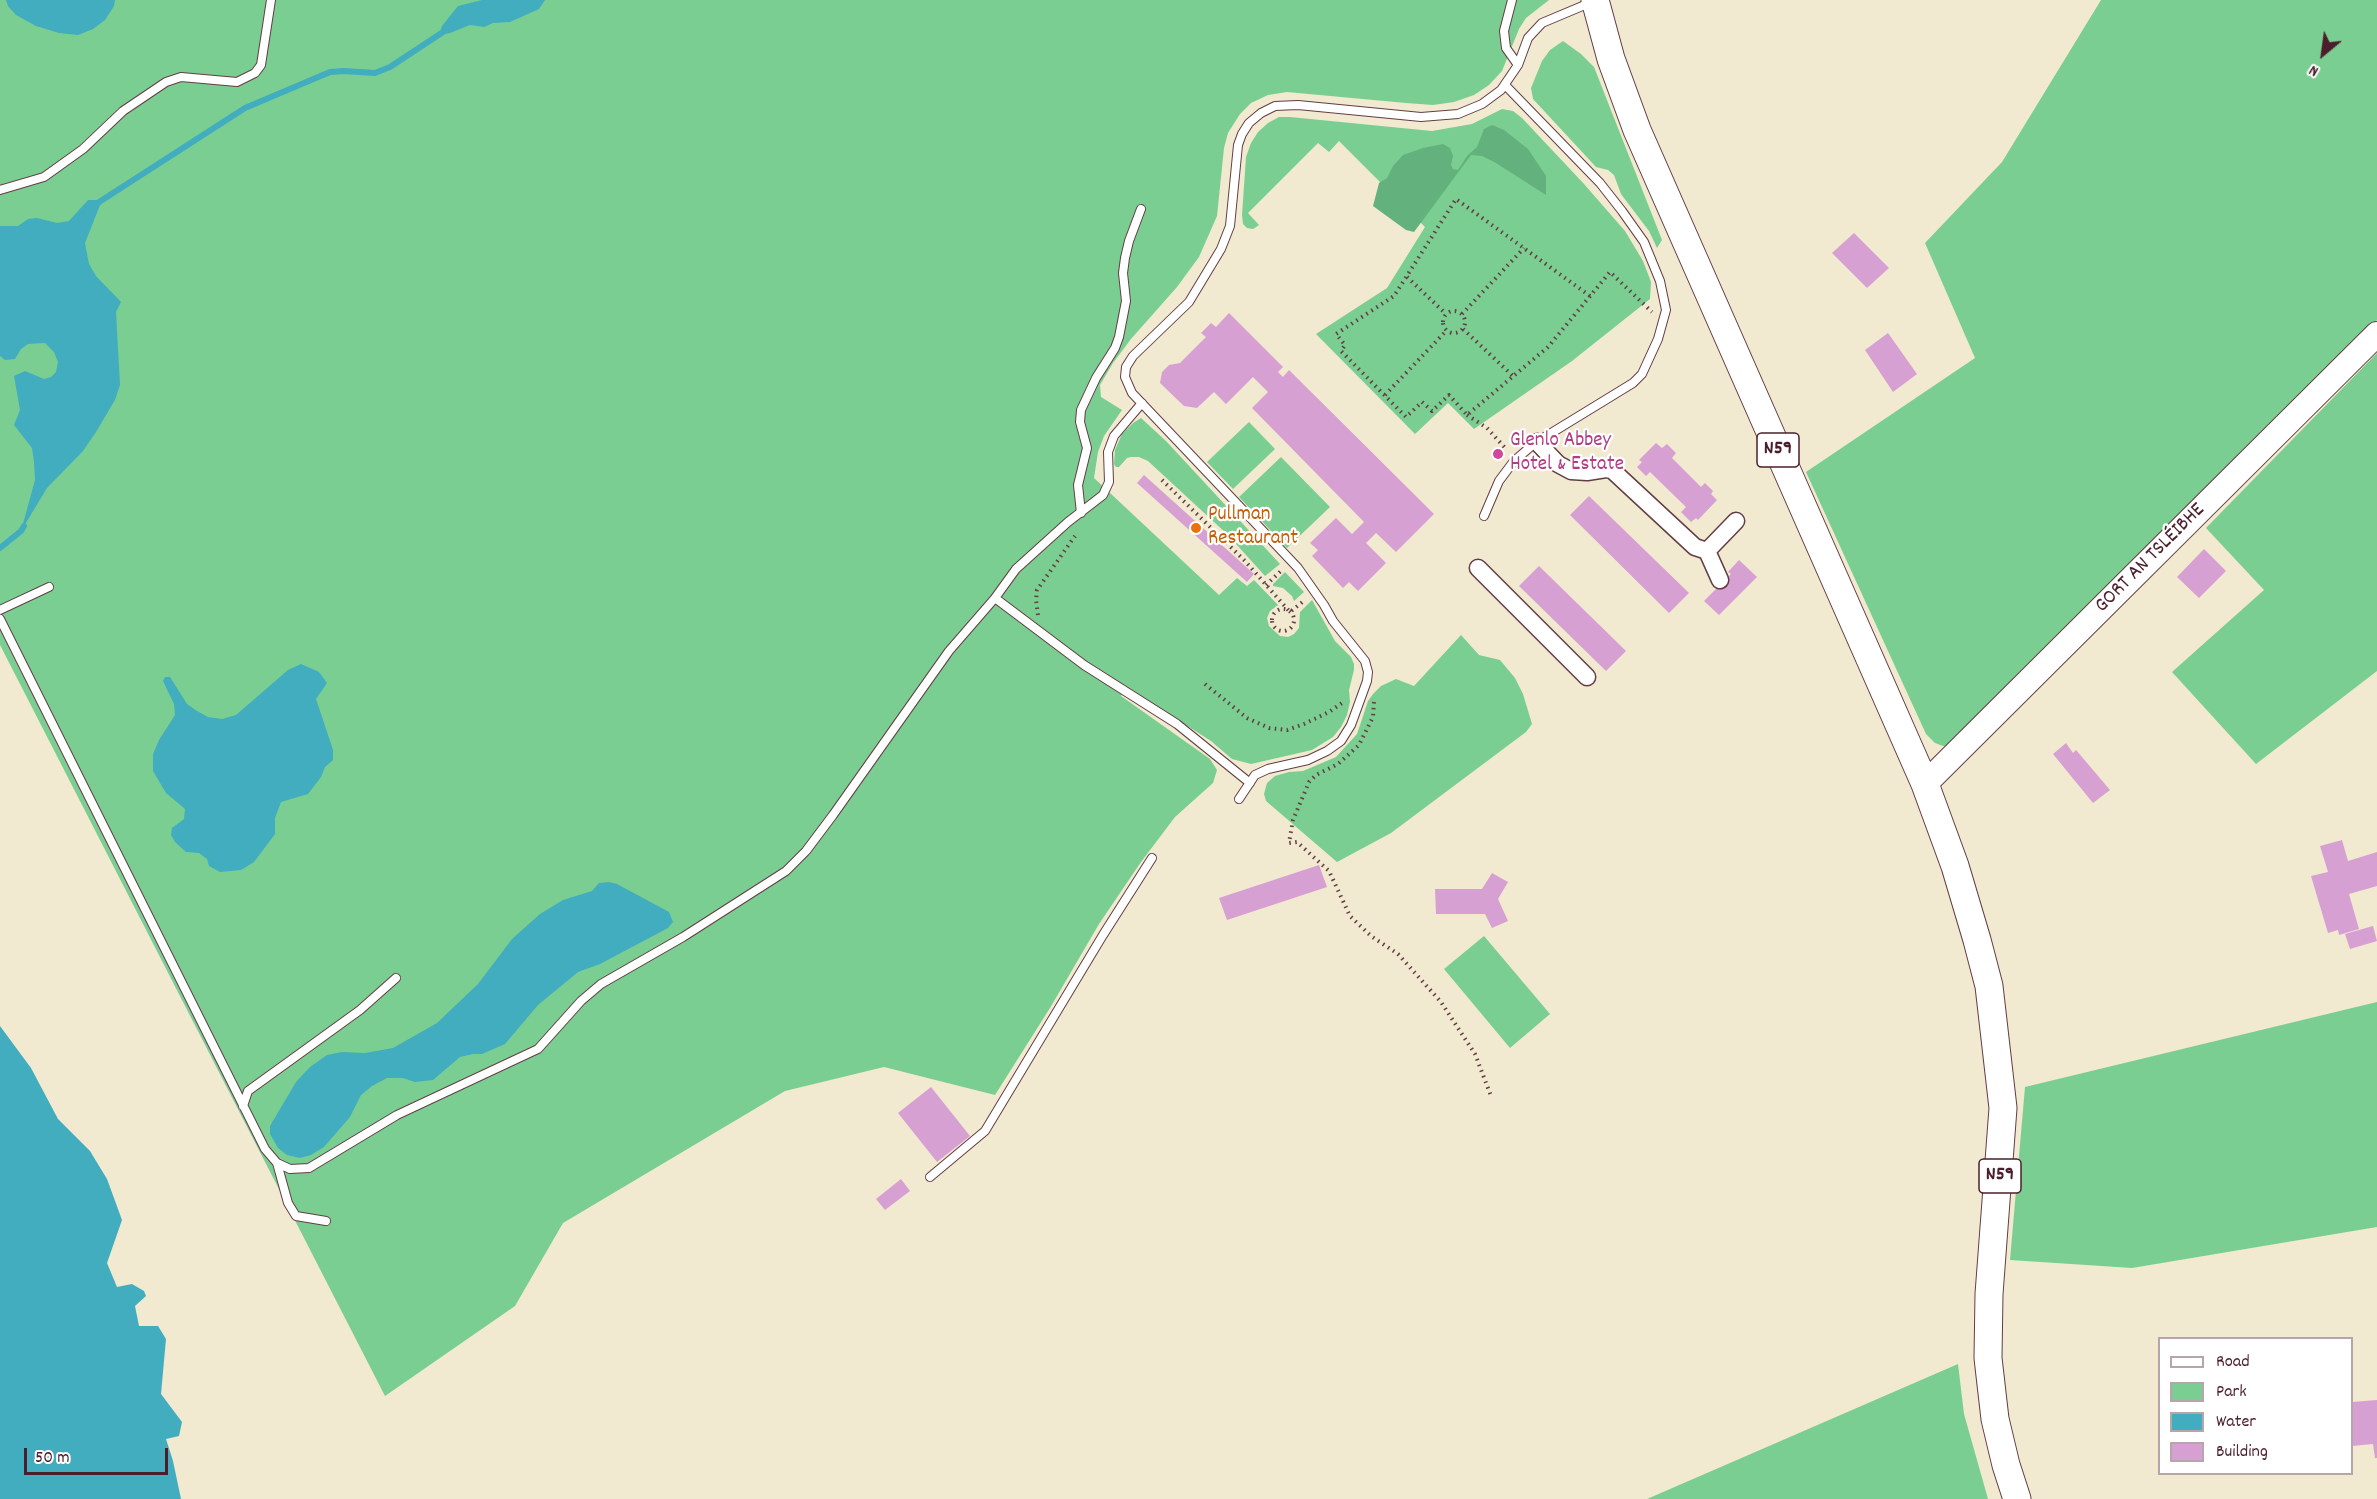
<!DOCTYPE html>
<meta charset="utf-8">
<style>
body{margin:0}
#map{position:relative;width:2377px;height:1499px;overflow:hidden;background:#f1e9d0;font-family:Dekko,sans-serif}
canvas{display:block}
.legend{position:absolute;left:2158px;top:1337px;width:195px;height:138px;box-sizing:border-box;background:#fff;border:2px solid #b7a5aa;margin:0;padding:8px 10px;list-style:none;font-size:18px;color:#4a1f2b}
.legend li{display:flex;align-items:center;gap:12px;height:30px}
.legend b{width:30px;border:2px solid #b7a5aa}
.north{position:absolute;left:2293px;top:24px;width:60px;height:60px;-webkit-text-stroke:4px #fff;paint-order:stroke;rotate:209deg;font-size:16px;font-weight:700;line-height:24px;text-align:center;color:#4a1f2b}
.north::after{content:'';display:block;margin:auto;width:21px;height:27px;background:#4a1f2b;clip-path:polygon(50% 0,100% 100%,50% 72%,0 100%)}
.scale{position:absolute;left:24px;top:1448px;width:144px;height:27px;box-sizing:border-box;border:3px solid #4a1f2b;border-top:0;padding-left:8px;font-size:18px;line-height:21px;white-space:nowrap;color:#4a1f2b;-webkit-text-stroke:4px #fff;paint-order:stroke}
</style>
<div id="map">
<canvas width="2377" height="1499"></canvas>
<ul class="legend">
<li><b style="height:8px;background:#fff"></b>Road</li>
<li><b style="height:16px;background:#7ace92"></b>Park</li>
<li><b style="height:16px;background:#41adbf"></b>Water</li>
<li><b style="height:16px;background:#d7a0d2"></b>Building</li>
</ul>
<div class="north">N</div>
<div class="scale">50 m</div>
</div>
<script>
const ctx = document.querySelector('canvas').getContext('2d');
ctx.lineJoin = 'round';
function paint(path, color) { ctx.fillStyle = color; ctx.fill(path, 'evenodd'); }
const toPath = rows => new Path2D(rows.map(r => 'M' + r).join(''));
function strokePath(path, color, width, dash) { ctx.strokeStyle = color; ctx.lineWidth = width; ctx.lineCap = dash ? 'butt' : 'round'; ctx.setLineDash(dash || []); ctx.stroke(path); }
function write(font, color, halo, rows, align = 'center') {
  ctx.font = font + ' Dekko,sans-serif'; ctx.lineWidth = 4.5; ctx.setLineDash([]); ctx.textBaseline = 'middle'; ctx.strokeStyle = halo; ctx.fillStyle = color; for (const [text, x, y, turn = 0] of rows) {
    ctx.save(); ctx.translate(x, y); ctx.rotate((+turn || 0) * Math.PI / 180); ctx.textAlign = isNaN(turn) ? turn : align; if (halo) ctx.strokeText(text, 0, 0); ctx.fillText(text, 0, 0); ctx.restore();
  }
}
paint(toPath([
 [0,0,1549,0,1526,18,1519,29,1502,71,1489,85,1474,95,1454,102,1433,105,1406,103,1287,92,1268,95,1251,103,1240,114,1228,133,1224,148,1217,216,1199,257,1177,287,1131,339,1113,363,1100,385,1101,397,1122,410,1104,436,1098,452,1094,478,1219,595,1237,578,1247,586,1254,580,1278,605,1270,611,1267,618,1269,626,1280,636,1288,637,1294,634,1299,628,1300,612,1312,600,1335,641,1351,657,1354,664,1354,670,1349,690,1350,702,1347,715,1341,727,1333,737,1312,750,1251,764,1232,759,1211,741,1128,688,1121,696,1210,759,1217,770,1213,783,1175,817,1141,862,1099,924,1050,1008,995,1095,884,1067,785,1091,563,1223,515,1306,385,1396,0,645],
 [2101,0,2377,0,2377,320,1951,747,1943,746,1935,743,1926,734,1806,472,1975,358,1925,243,2002,162],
 [1563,41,1581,54,1594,67,1662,240,1657,248,1649,231,1621,194,1614,175,1608,170,1596,167,1533,99,1531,88,1542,61,1550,50],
 [1502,109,1513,111,1522,118,1584,184,1625,231,1643,261,1651,282,1650,299,1572,361,1474,429,1448,403,1415,434,1316,334,1387,288,1425,227,1339,141,1329,152,1318,143,1248,213,1259,225,1253,229,1247,228,1243,224,1242,215,1246,157,1251,143,1258,132,1268,123,1279,117,1290,117,1432,131,1472,124],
 [2377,353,2377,671,2256,764,2172,672,2264,590,2206,528],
 [1141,418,1166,441,1280,564,1265,576,1228,535,1148,461,1139,457,1131,457,1127,458,1119,467,1116,467,1114,464,1115,450,1122,434,1133,423],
 [1249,422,1275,449,1233,489,1207,462],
 [1281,457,1330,507,1287,548,1239,497],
 [1285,572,1304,592,1294,601,1292,596,1283,588,1273,586,1273,584],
 [1461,635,1479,655,1500,660,1515,678,1523,694,1532,724,1526,732,1391,833,1337,862,1266,801,1264,794,1267,783,1275,776,1289,772,1303,771,1336,757,1357,734,1368,701,1373,694,1381,686,1396,679,1414,686],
 [1484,936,1550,1014,1510,1048,1444,969],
 [2377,1002,2377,1227,2132,1268,2010,1260,2025,1087],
 [1958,1364,1964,1414,1988,1499,1647,1499]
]), '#7ace92');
paint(toPath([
 [1492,125,1504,130,1528,149,1546,176,1546,195,1496,163,1482,156,1471,155,1414,232,1406,230,1373,206,1379,183,1387,178,1393,166,1403,155,1423,148,1443,144,1450,148,1453,156,1451,165,1453,169,1458,170,1467,156,1477,147,1484,129]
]), '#63b17c');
paint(toPath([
 [6,0,115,0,114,6,105,20,93,29,78,35,59,33,36,26,16,15,8,6],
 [482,0,545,0,539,9,510,22,493,23,484,27,470,25,450,33,439,35,442,26,458,6],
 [88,200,102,200,85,243,89,264,96,276,121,302,116,312,120,385,115,400,96,432,83,451,47,488,21,531,35,480,34,462,32,448,14,425,20,410,14,376,25,371,44,379,51,377,56,372,58,362,54,352,45,343,28,344,21,349,15,359,5,360,0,356,0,226,18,226,28,219,37,218,57,223,69,221],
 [301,664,319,672,327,683,316,699,333,750,333,760,325,767,321,777,308,794,281,802,275,818,275,834,254,862,241,870,220,872,209,866,207,859,199,853,186,852,175,842,171,835,172,828,184,819,185,809,166,793,153,771,153,754,159,740,175,715,174,704,163,681,165,677,170,677,187,704,197,711,208,717,222,719,236,715,288,670],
 [609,882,617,884,669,912,673,922,668,928,600,964,578,972,538,1005,505,1044,482,1054,473,1054,460,1057,433,1080,415,1082,403,1078,387,1078,372,1086,361,1095,350,1117,324,1147,311,1155,300,1158,287,1155,278,1148,270,1134,270,1126,296,1082,310,1067,327,1055,342,1052,365,1053,393,1048,437,1023,478,984,512,939,540,914,563,900,592,891,599,883],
 [0,1026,31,1068,58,1119,90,1151,107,1179,122,1220,107,1263,117,1287,132,1284,144,1291,146,1296,135,1306,139,1326,158,1326,166,1339,161,1394,182,1422,179,1436,166,1439,173,1461,181,1499,0,1499]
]), '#41adbf');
strokePath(toPath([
 [96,204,245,108,330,72,344,71,375,73,390,67,443,32],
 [0,548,21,531,24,526]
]), '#41adbf', 6);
paint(toPath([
 [1854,233,1889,268,1867,288,1832,253],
 [1229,313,1283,367,1278,372,1283,377,1289,370,1434,514,1396,552,1376,533,1366,543,1386,563,1358,591,1349,582,1343,588,1312,556,1318,550,1310,543,1336,518,1352,534,1364,522,1252,408,1268,392,1253,377,1226,404,1214,392,1197,408,1184,406,1160,383,1162,372,1169,365,1180,363,1206,337,1201,333,1211,323,1216,327],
 [1888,333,1917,374,1893,392,1865,350],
 [1656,443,1662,448,1667,444,1676,453,1672,458,1701,487,1705,483,1713,491,1711,494,1717,500,1698,520,1696,518,1691,522,1681,512,1686,507,1650,472,1646,476,1637,467,1642,462,1639,460],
 [1144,475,1254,574,1247,582,1137,483],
 [1589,496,1689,593,1669,613,1570,515],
 [2204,549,2226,571,2199,598,2177,577],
 [1739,560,1757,577,1719,615,1704,601,1731,574,1728,572],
 [1539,566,1626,651,1606,671,1519,586],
 [2066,743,2073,753,2076,750,2110,790,2093,803,2053,754],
 [2342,840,2348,861,2377,852,2377,886,2349,894,2359,929,2339,935,2338,930,2328,933,2311,876,2328,872,2320,846],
 [1319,865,1327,887,1227,920,1219,898],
 [1492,873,1508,882,1498,899,1508,921,1492,928,1485,914,1436,914,1435,889,1482,889],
 [2373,926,2377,941,2350,949,2345,934],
 [931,1087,970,1136,937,1162,898,1113],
 [901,1179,910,1191,885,1210,876,1199],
 [2377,1400,2377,1458,2375,1458,2373,1444,2352,1446,2352,1402]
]), '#d7a0d2');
const lane = toPath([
 [1512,0,1504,31,1506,48,1518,65],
 [0,190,44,177,83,149,123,111,166,82,181,77,237,82,255,73,261,65,271,0],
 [1081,513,1078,485,1087,448,1080,422,1081,410,1096,378,1115,348,1119,337,1126,301,1123,273,1125,258,1129,241,1141,209],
 [1484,516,1499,481,1514,461,1535,443,1633,383,1642,374,1658,339,1666,310,1660,281,1644,242,1622,211,1600,183,1505,85],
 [995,598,1016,569,1068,522,1103,495,1109,482,1108,452,1114,436,1142,403],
 [0,610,49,587],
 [0,619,265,1149,277,1163,290,1169,309,1168,397,1115,538,1049,581,1001,601,984,683,937,786,871,806,851,833,815,949,651,995,598,1084,665,1177,724,1250,783],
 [1239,799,1255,775,1268,769,1308,760,1327,751,1341,741,1351,725,1367,681,1368,672,1365,661,1333,621,1324,605,1298,568,1132,393,1125,377,1126,367,1133,356,1189,302,1221,249,1230,226,1238,145,1242,134,1249,123,1261,113,1275,106,1298,105,1421,117,1458,114,1482,104,1501,90,1518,65,1528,38,1542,23,1592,2],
 [243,1106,248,1091,360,1010,396,978],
 [277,1163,288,1203,296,1216,326,1221],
 [930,1177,985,1131,1103,935,1152,858]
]);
const street = toPath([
 [1537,442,1558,464,1571,471,1587,472,1606,469,1612,470,1695,547,1707,551,1736,521],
 [1707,551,1720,580],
 [1478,568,1587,677]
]);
const secondary = toPath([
 [1925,784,2377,334]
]);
const primary = toPath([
 [1595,0,1611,59,1637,130,1925,784,1955,866,1977,940,1989,986,2003,1108,1989,1294,1988,1358,1995,1419,2006,1465,2017,1499]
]);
strokePath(lane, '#633d44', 10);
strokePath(street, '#633d44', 19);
strokePath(secondary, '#633d44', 26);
strokePath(primary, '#633d44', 29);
strokePath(toPath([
 [1407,277,1446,314],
 [1590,296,1456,199,1394,296,1336,334,1345,345,1341,351,1406,417,1422,402,1432,411,1449,395,1467,415,1548,347,1610,272,1652,312],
 '1443 322a11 11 0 1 1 22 0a11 11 0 1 1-22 0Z',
 [1462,314,1524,248],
 [1463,329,1513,376],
 [1385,395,1447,330],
 [1467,415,1487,428,1507,450],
 [1162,480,1245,561,1290,612,1305,600],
 [1266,585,1283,569],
 '1272 620a11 11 0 1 1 22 0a11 11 0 1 1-22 0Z',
 [1038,615,1036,600,1037,590,1075,536],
 [1205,684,1247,718,1269,728,1287,730,1304,724,1329,712,1345,701],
 [1374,702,1373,717,1359,745,1338,764,1316,775,1309,782,1293,820,1289,843,1297,842,1329,871,1350,916,1371,936,1398,954,1441,1002,1475,1054,1491,1096]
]), '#633d44', 4, [1.5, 4.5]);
strokePath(lane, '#fff', 8);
strokePath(street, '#fff', 16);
strokePath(secondary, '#fff', 24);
strokePath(primary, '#fff', 27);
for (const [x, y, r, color] of [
 [1498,454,6,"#d1479c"],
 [1196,528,6,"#e8710a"]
]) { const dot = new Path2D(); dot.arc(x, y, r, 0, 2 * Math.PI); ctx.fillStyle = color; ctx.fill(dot); strokePath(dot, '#fff', 2); }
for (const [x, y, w] of [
 [1778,450,42],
 [2000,1176,42]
]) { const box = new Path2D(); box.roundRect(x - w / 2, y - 17, w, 34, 4.5); ctx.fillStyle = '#fff'; ctx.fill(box); strokePath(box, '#4a1f2b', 1.5); }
write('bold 20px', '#4a1f2b', null, [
 ["N59",1778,450],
 ["N59",2000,1176]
]);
write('21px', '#b23c85', '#fff', [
 ["Glenlo Abbey",1510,442],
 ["Hotel & Estate",1510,466]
], 'left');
write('21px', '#c56008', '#fff', [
 ["Pullman",1208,516],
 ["Restaurant",1208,540]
], 'left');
write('21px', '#4a1f2b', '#fff', [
 ["GORT AN TSLÉIBHE",2151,559,-45]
]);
</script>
